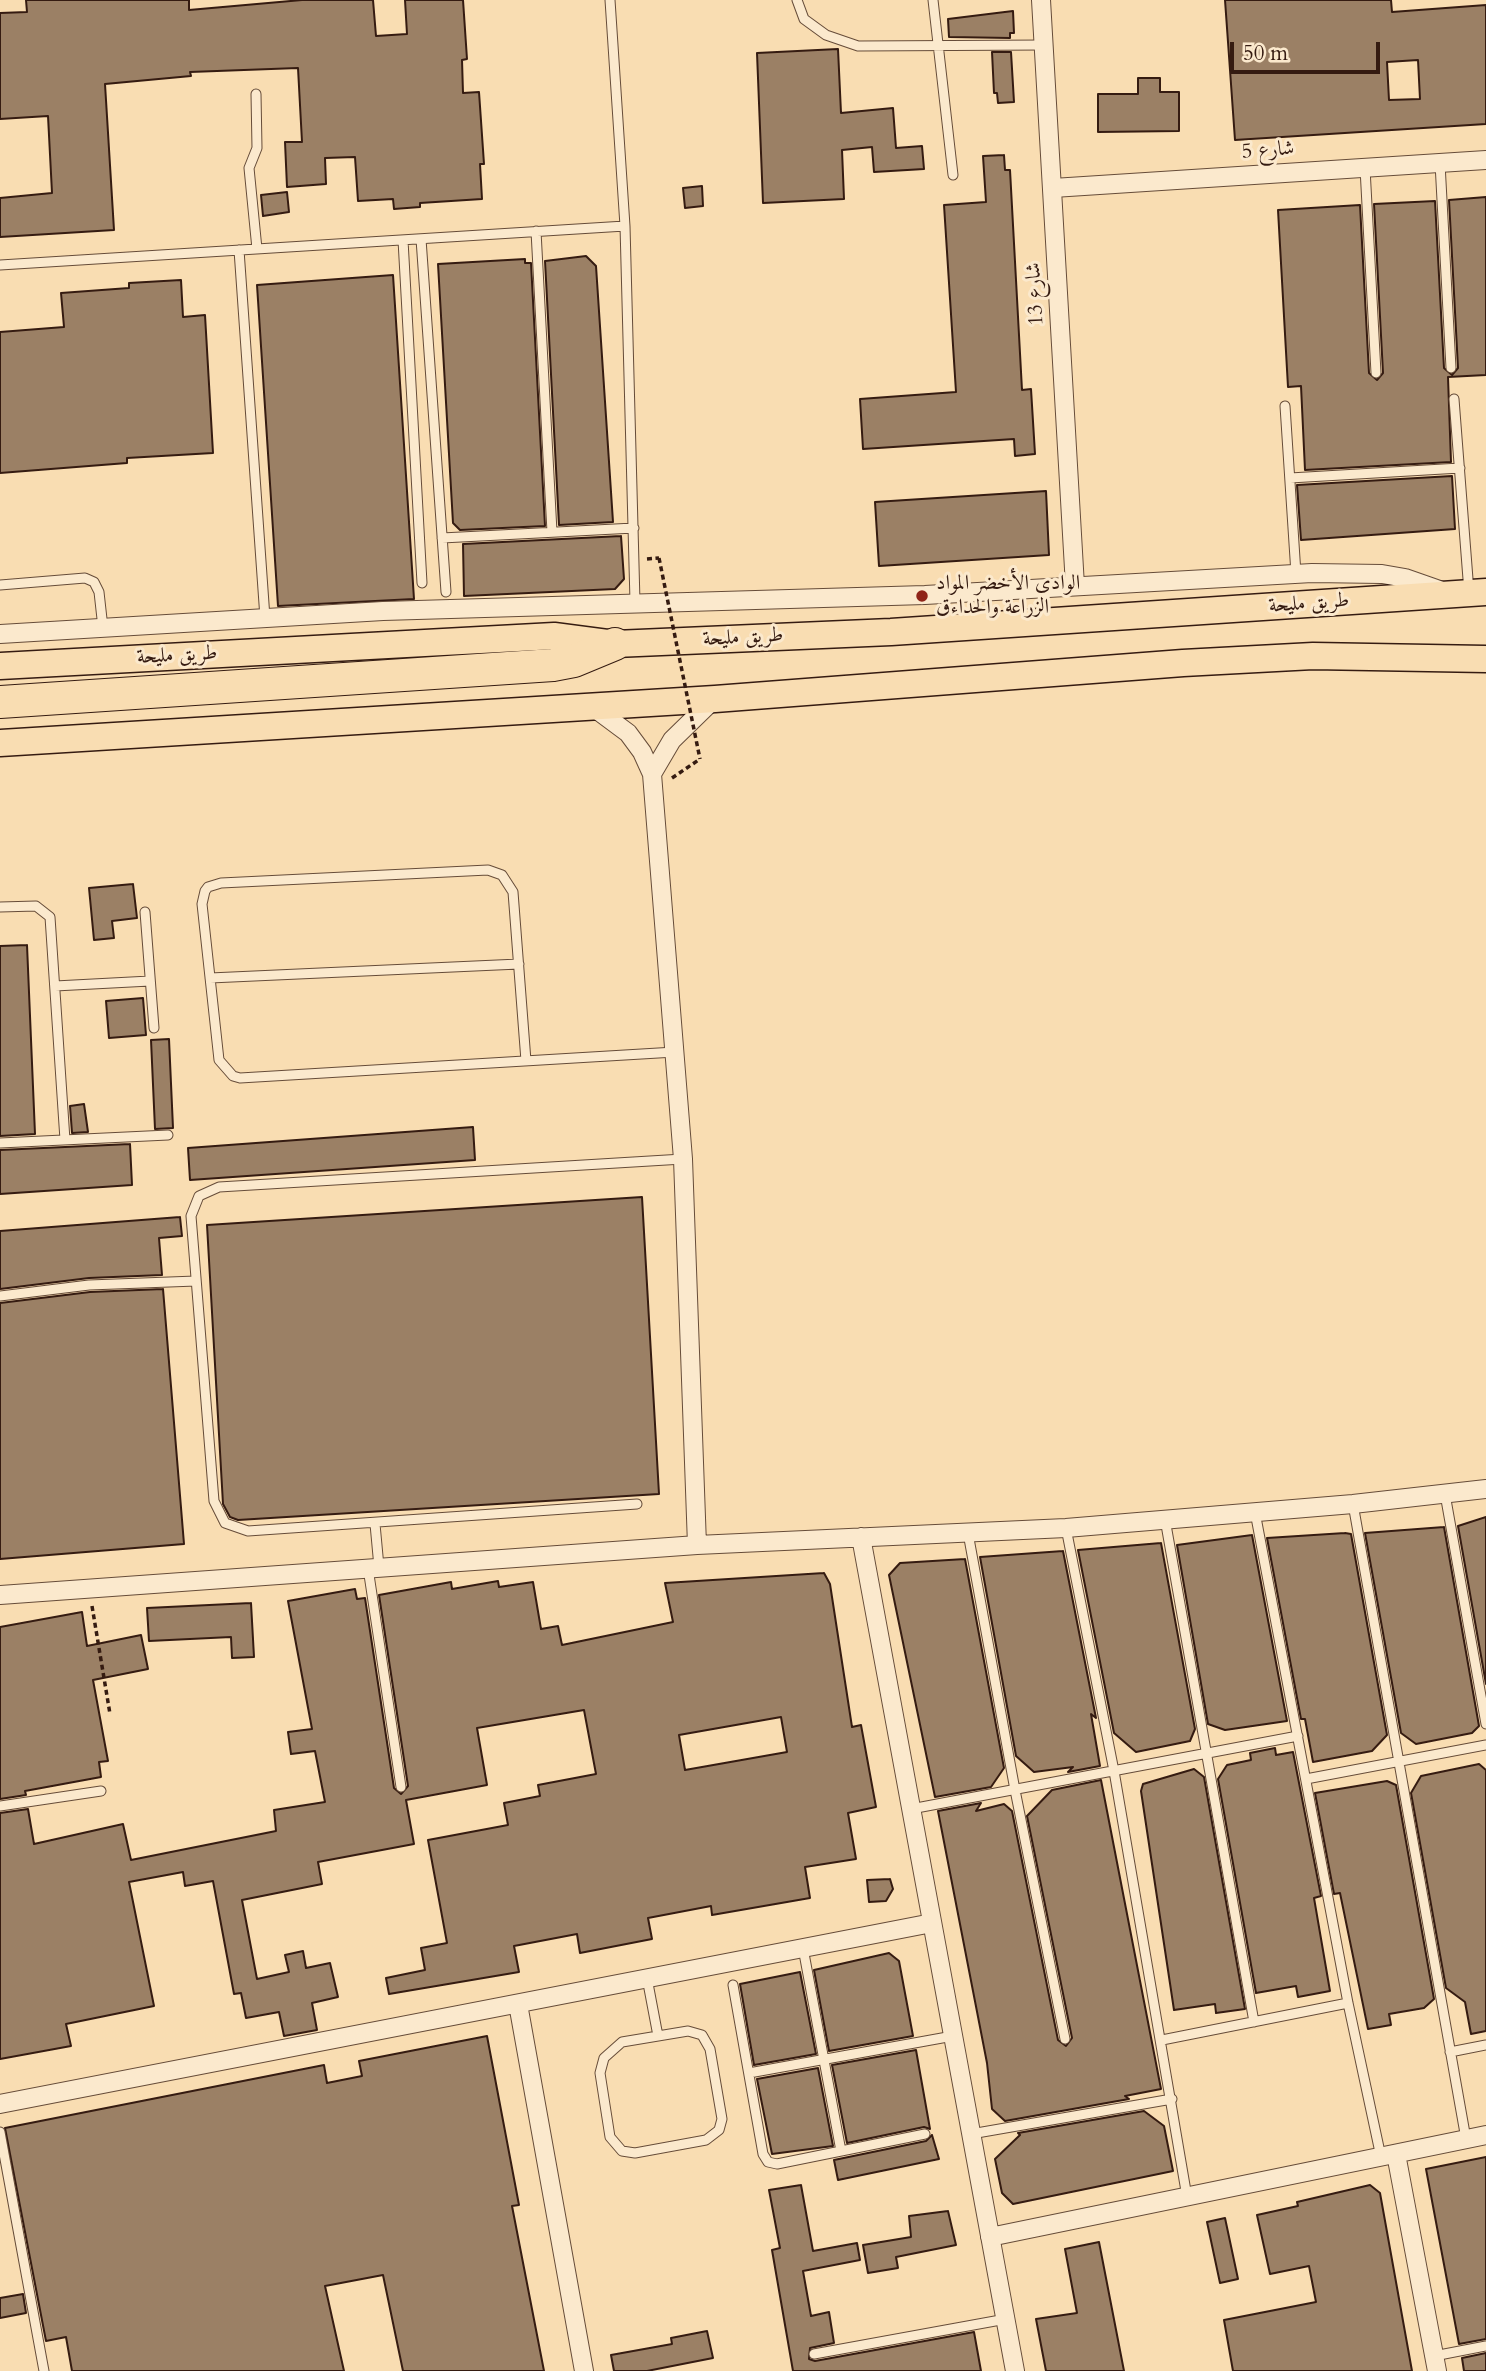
<!DOCTYPE html>
<meta charset="utf-8">
<style>
body{margin:0}
#map{position:relative;width:1486px;height:2371px;overflow:hidden;background:#f9ddb2;font-family:Cardo,serif}
canvas{display:block}
.scale{position:absolute;left:1230px;top:42px;width:150px;height:32px;box-sizing:border-box;border:4px solid #351b11;border-top:0;padding-left:9px;font-size:21px;line-height:24px;white-space:nowrap;color:#351b11;-webkit-text-stroke:5px #fbe9cd;paint-order:stroke}
</style>
<div id="map">
<canvas width="1486" height="2371"></canvas>
<div class="scale">50 m</div>
</div>
<script>
const ctx = document.querySelector('canvas').getContext('2d');
ctx.lineJoin = 'round';
function paint(path, color) { ctx.fillStyle = color; ctx.fill(path, 'evenodd'); }
const toPath = rows => new Path2D(rows.map(r => 'M' + r).join(''));
function strokePath(path, color, width, dash) { ctx.strokeStyle = color; ctx.lineWidth = width; ctx.lineCap = dash ? 'butt' : 'round'; ctx.setLineDash(dash || []); ctx.stroke(path); }
function write(font, color, halo, rows, align = 'center') {
  ctx.font = font + ' Cardo,Amiri,serif'; ctx.lineWidth = 6; ctx.setLineDash([]); ctx.textBaseline = 'middle'; ctx.strokeStyle = halo; ctx.fillStyle = color; for (const [text, x, y, turn = 0] of rows) {
    ctx.save(); ctx.translate(x, y); ctx.rotate((+turn || 0) * Math.PI / 180); ctx.textAlign = isNaN(turn) ? turn : align; if (halo) ctx.strokeText(text, 0, 0); ctx.fillText(text, 0, 0); ctx.restore();
  }
}
const building = toPath([
 [26,0,189,0,189,10,302,0,373,0,376,36,407,34,405,0,463,0,467,59,462,60,463,93,479,92,484,164,480,164,482,199,420,203,420,207,394,209,393,199,358,201,355,157,325,158,326,184,287,187,285,142,302,142,298,68,190,72,191,76,105,84,114,230,0,237,0,198,52,193,48,116,0,119,0,13,27,12,26,0],
 [1225,0,1391,0,1392,12,1486,5,1486,124,1235,140,1225,0],
 [1418,60,1420,99,1389,100,1387,62,1418,60],
 [1013,11,1014,33,1010,33,1010,38,949,37,948,19,1013,11],
 [838,49,841,113,893,108,896,148,922,146,924,169,874,172,872,147,842,150,844,199,763,203,757,53,838,49],
 [992,52,1011,52,1014,102,998,103,997,93,994,93,992,52],
 [1138,78,1160,78,1160,92,1179,92,1179,131,1098,132,1098,94,1138,94,1138,78],
 [1004,155,1005,170,1010,170,1022,390,1031,389,1035,454,1015,456,1014,439,863,449,860,399,956,392,944,205,986,202,983,156,1004,155],
 [702,186,703,206,685,208,683,188,702,186],
 [287,192,289,212,263,216,261,195,287,192],
 [1486,197,1486,375,1448,377,1451,462,1305,470,1301,386,1288,387,1278,210,1360,205,1369,373,1377,380,1383,373,1374,204,1435,201,1444,368,1452,375,1458,368,1449,200,1486,197],
 [586,256,596,266,613,522,559,525,545,261,586,256],
 [525,259,525,263,531,263,545,526,460,530,453,523,438,264,525,259],
 [393,275,414,599,278,606,257,285,393,275],
 [181,280,183,317,205,315,213,453,127,458,127,463,0,473,0,332,64,327,61,293,129,288,129,283,181,280],
 [1452,476,1455,529,1301,540,1297,485,1452,476],
 [1046,491,1049,555,879,566,875,502,1046,491],
 [621,536,624,579,615,589,464,596,463,544,621,536],
 [133,884,137,918,112,921,114,938,94,940,89,888,133,884],
 [27,945,35,1134,0,1136,0,946,27,945],
 [143,998,146,1035,109,1038,106,1001,143,998],
 [169,1039,173,1128,155,1129,151,1040,169,1039],
 [84,1104,88,1132,72,1133,70,1106,84,1104],
 [473,1127,475,1160,190,1180,188,1148,473,1127],
 [130,1144,132,1185,0,1194,0,1150,130,1144],
 [642,1197,659,1494,238,1520,230,1517,223,1504,207,1225,642,1197],
 [180,1217,182,1236,159,1238,162,1275,89,1278,0,1289,0,1231,180,1217],
 [163,1289,184,1544,0,1559,0,1303,90,1292,163,1289],
 [1486,1517,1486,1684,1458,1526,1486,1517],
 [1444,1527,1479,1726,1472,1733,1416,1744,1401,1733,1365,1533,1444,1527],
 [1345,1533,1351,1534,1387,1735,1372,1751,1313,1762,1305,1719,1301,1719,1267,1538,1345,1533],
 [1252,1535,1287,1721,1225,1730,1208,1724,1177,1545,1252,1535],
 [1161,1543,1195,1729,1190,1741,1136,1752,1114,1733,1078,1550,1161,1543],
 [1063,1551,1096,1718,1091,1714,1100,1766,1068,1772,1073,1767,1034,1772,1016,1756,980,1557,1063,1551],
 [965,1559,1004,1768,991,1787,935,1797,889,1575,900,1563,965,1559],
 [824,1573,830,1584,852,1727,861,1725,876,1807,848,1813,856,1859,805,1867,810,1898,712,1915,711,1906,648,1918,652,1939,580,1953,577,1934,514,1946,519,1972,389,1994,386,1978,425,1970,421,1948,447,1943,428,1840,508,1825,504,1803,540,1796,538,1785,596,1774,584,1710,477,1728,487,1785,406,1800,414,1844,318,1862,322,1884,242,1900,257,1979,289,1972,285,1955,303,1951,306,1968,330,1963,338,1997,312,2003,317,2030,284,2036,279,2012,246,2018,241,1993,234,1994,213,1881,185,1886,183,1872,129,1882,154,2006,66,2024,71,2046,0,2059,0,1813,28,1809,34,1844,123,1824,131,1860,276,1831,274,1810,325,1802,315,1751,291,1754,288,1732,312,1729,288,1601,355,1589,357,1599,365,1598,394,1788,401,1794,408,1786,379,1595,451,1582,452,1589,498,1581,499,1587,533,1582,541,1629,558,1626,562,1645,673,1622,665,1583,824,1573],
 [781,1717,787,1752,685,1770,679,1735,781,1717],
 [251,1603,254,1657,232,1658,231,1637,149,1641,147,1608,251,1603],
 [82,1612,87,1646,141,1635,148,1669,93,1680,108,1761,99,1762,101,1777,25,1791,26,1795,0,1799,0,1627,82,1612],
 [1275,1748,1276,1755,1293,1752,1321,1896,1314,1898,1330,1991,1298,1997,1296,1986,1256,1993,1218,1779,1227,1765,1251,1760,1250,1753,1275,1748],
 [1479,1764,1486,1770,1486,2031,1471,2034,1465,2002,1446,1988,1411,1793,1421,1776,1479,1764],
 [1194,1769,1204,1777,1245,2009,1216,2013,1215,2004,1174,2010,1141,1791,1143,1784,1194,1769],
 [1101,1780,1161,2089,1125,2096,1129,2099,1005,2121,992,2109,987,2063,938,1811,981,1803,976,1811,1004,1804,1012,1811,1058,2040,1066,2046,1072,2038,1027,1816,1052,1790,1101,1780],
 [1387,1781,1396,1785,1434,1999,1424,2008,1389,2014,1391,2025,1368,2029,1340,1893,1334,1894,1315,1793,1387,1781],
 [890,1879,893,1889,886,1901,869,1902,867,1880,890,1879],
 [889,1953,899,1961,913,2036,829,2051,814,1970,889,1953],
 [800,1972,816,2054,754,2065,740,1984,800,1972],
 [487,2036,519,2205,512,2206,544,2371,403,2371,383,2275,325,2286,344,2371,72,2371,66,2337,46,2341,5,2128,324,2065,327,2083,362,2076,359,2061,487,2036],
 [916,2050,930,2129,924,2127,847,2143,832,2065,916,2050],
 [818,2068,833,2146,772,2154,757,2079,818,2068],
 [1144,2111,1164,2126,1173,2171,1013,2204,1002,2193,995,2159,1020,2135,1018,2133,1144,2111],
 [932,2135,939,2159,838,2180,834,2160,926,2141,932,2135],
 [1486,2157,1486,2339,1459,2344,1426,2169,1486,2157],
 [801,2185,813,2251,857,2243,860,2260,803,2271,811,2316,829,2312,834,2343,810,2348,809,2359,815,2361,974,2332,981,2371,793,2371,772,2250,780,2248,769,2190,801,2185],
 [1370,2185,1380,2193,1412,2371,1233,2371,1224,2320,1316,2302,1309,2266,1270,2274,1257,2215,1298,2206,1297,2202,1370,2185],
 [948,2211,956,2245,896,2257,898,2268,868,2273,863,2245,911,2237,909,2216,948,2211],
 [1225,2218,1238,2279,1220,2283,1207,2222,1225,2218],
 [1099,2242,1124,2371,1046,2371,1036,2319,1077,2313,1065,2249,1099,2242],
 [23,2294,26,2313,0,2318,0,2298,23,2294],
 [707,2331,713,2358,647,2371,614,2371,611,2355,672,2344,671,2338,707,2331],
 [1486,2353,1486,2371,1464,2371,1462,2358,1486,2353]
]);
paint(building, '#9b8065');
strokePath(building, '#351b11', 2);
const lane = toPath([
 [610,0,625,226,635,602],
 [797,0,804,19,826,35,858,46,1044,45],
 [933,0,953,175],
 [256,94,257,148,249,168,257,249],
 [1440,163,1451,368],
 [1365,168,1376,373],
 [536,231,552,532],
 [421,239,446,592],
 [403,240,422,583],
 [239,250,265,618],
 [0,265,625,226],
 [1454,399,1469,592],
 [1285,406,1296,574],
 [1290,478,1460,468],
 [442,538,634,528],
 [0,585,85,578,94,582,99,592,103,628],
 [0,907,36,906,50,917,65,1140],
 [145,912,154,1028],
 [210,978,519,964],
 [55,986,150,981],
 [526,1061,513,892,502,875,488,870,221,883,208,887,205,891,202,904,219,1060,233,1076,240,1078,675,1052],
 [0,1143,168,1135],
 [0,1296,89,1285,196,1281],
 [1445,1494,1486,1724],
 [637,1504,248,1531,225,1523,214,1501,191,1216,199,1196,219,1187,683,1159],
 [1353,1504,1466,2139],
 [1255,1512,1348,2003,1381,2157],
 [1165,1519,1254,2022],
 [375,1524,379,1567],
 [1066,1528,1114,1771,1187,2197],
 [968,1533,1015,1790,1065,2039],
 [368,1568,401,1787],
 [1306,1779,1486,1745],
 [0,1806,101,1791],
 [911,1809,1298,1736],
 [803,1948,841,2151],
 [647,1978,658,2036],
 [733,1985,763,2154,768,2162,777,2164,925,2134],
 [688,2031,702,2035,710,2049,722,2119,719,2130,706,2140,635,2153,622,2151,610,2137,600,2073,604,2058,622,2042,688,2031],
 [1162,2040,1348,2003],
 [1450,2052,1486,2045],
 [749,2073,953,2036],
 [0,2132,44,2371],
 [971,2134,1172,2099],
 [814,2354,1006,2319],
 [1434,2356,1486,2346]
]);
const street = toPath([
 [1041,0,1075,586],
 [1053,188,1486,160],
 [0,634,383,611,925,595,1312,573,1382,574,1405,578,1445,592],
 [593,707,628,733,642,752,652,774,683,1159,697,1545],
 [652,774,672,740,714,699],
 [861,1537,1015,2371],
 [0,1595,697,1545,1066,1528,1353,1504,1486,1489],
 [518,2004,584,2371],
 [0,2104,932,1923],
 [1396,2154,1437,2371],
 [990,2237,1486,2135]
]);
const primary = toPath([
 [0,666,554,636,615,644,891,632,1486,592],
 [0,743,715,699,1183,663,1313,656,1486,659]
]);
const highway = toPath([
 [0,702,553,665,574,661,615,644]
]);
strokePath(lane, '#664c39', 11);
strokePath(street, '#664c39', 20);
strokePath(primary, '#351b11', 29);
strokePath(highway, '#351b11', 34);
strokePath(toPath([
 [647,559,659,558],
 [672,778,700,759],
 [92,1606,110,1714]
]), '#351b11', 3.5, [5, 3.5]);
strokePath(lane, '#fbe9cd', 9);
strokePath(street, '#fbe9cd', 18);
strokePath(primary, '#f9ddb2', 26);
strokePath(highway, '#f9ddb2', 32);
strokePath(toPath([
 [659,558,700,759]
]), '#351b11', 3.5, [5, 3.5]);
for (const [x, y, r, color] of [
 [922,596,7,"#8f2418"]
]) { const dot = new Path2D(); dot.arc(x, y, r, 0, 2 * Math.PI); ctx.fillStyle = color; ctx.fill(dot); strokePath(dot, '#fbe9cd', 2.5); }
write('21px', '#351b11', '#fbe9cd', [
 ["شارع 5",1268,151,-4],
 ["شارع 13",1036,294,-93],
 ["طريق مليحة",1309,604,-4],
 ["طريق مليحة",743,638,-3],
 ["طريق مليحة",177,656,-3]
]);
write('21px', '#351b11', '#fbe9cd', [
 ["الوادى الأخضر المواد",936,584],
 ["الزراعة والحداءق",936,608]
], 'left');
</script>
